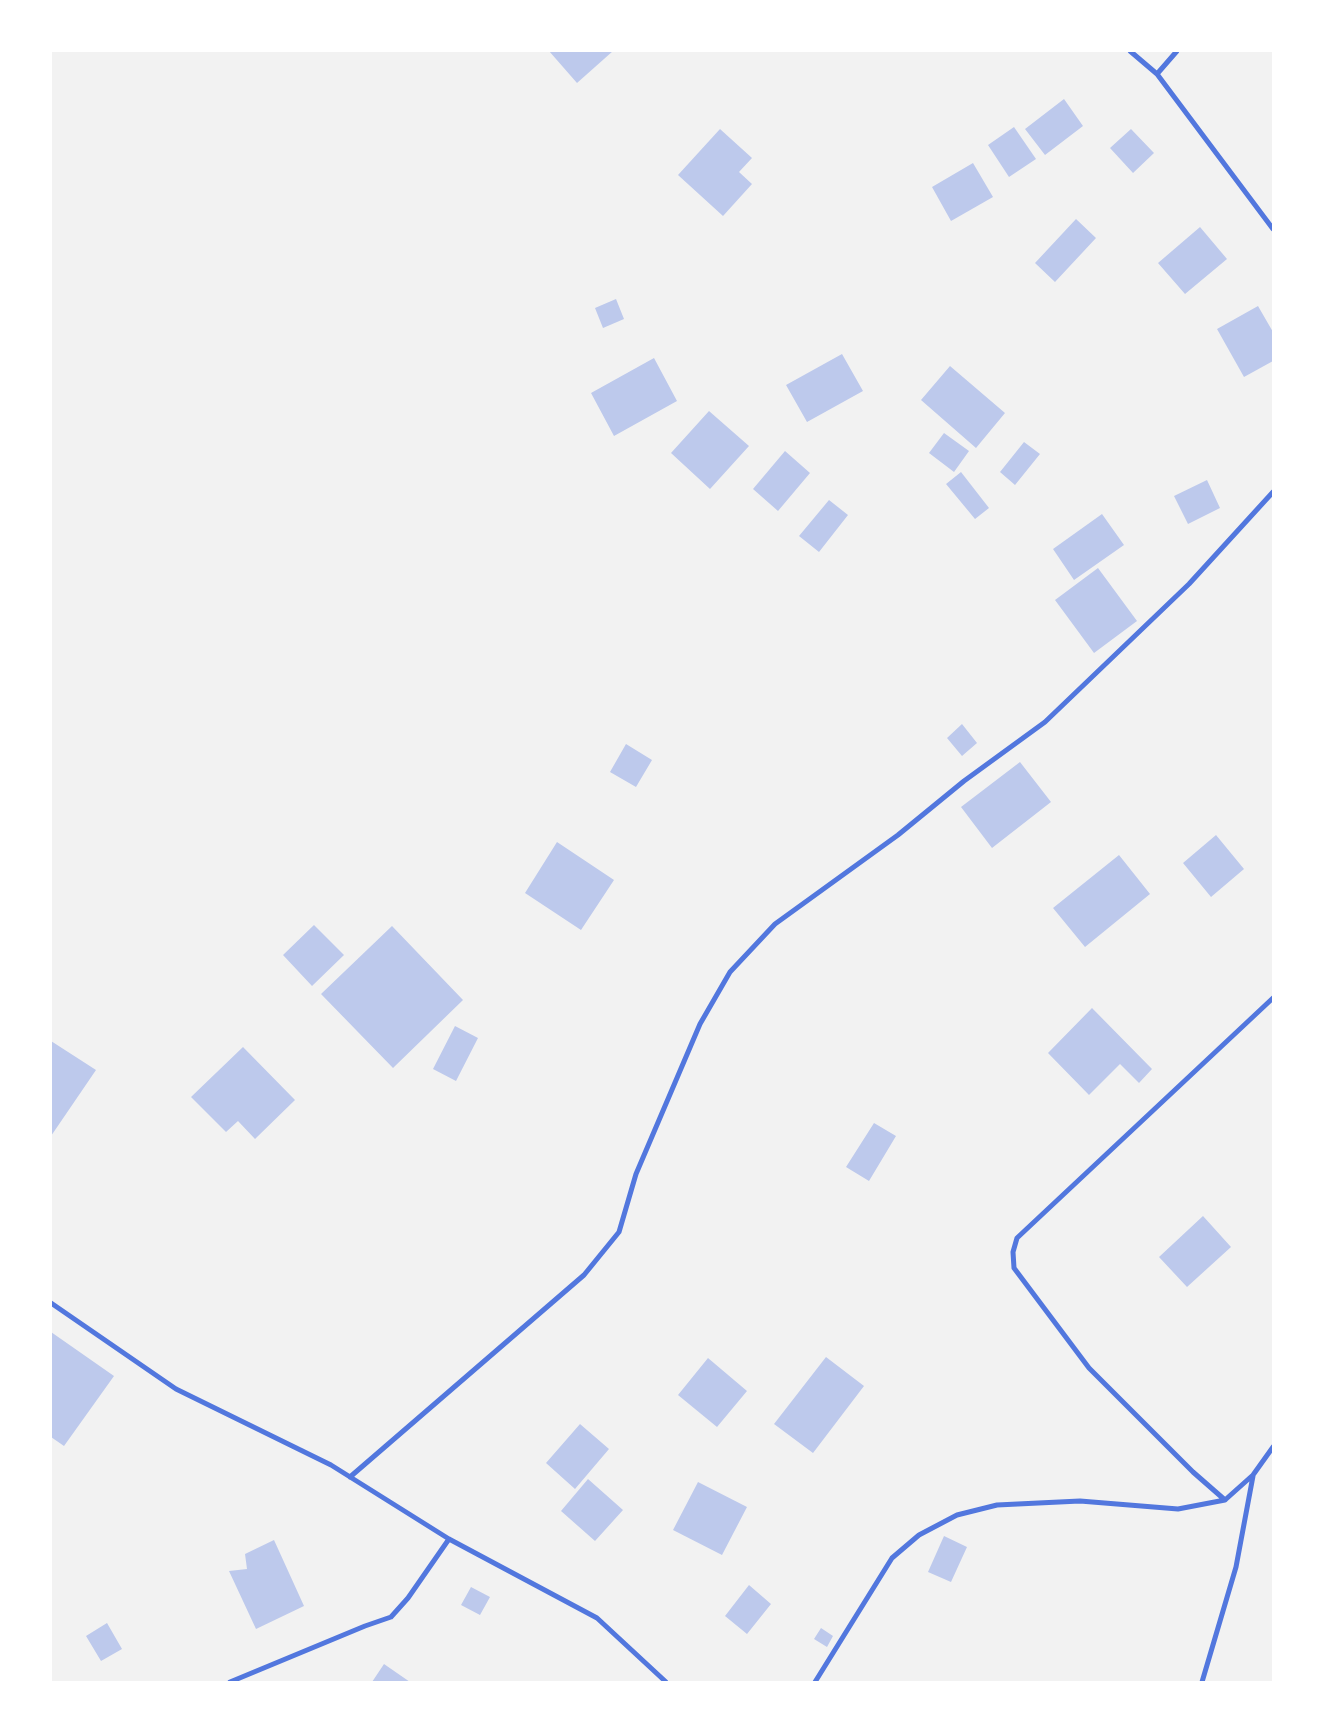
<!DOCTYPE html>
<style>
body{margin:0}
#map{position:relative;width:1324px;height:1733px;overflow:hidden;background:#f2f2f2;font-family:"Alegreya Sans",sans-serif}
canvas{display:block}
.frame{position:absolute;inset:0;border:52px solid #fff;pointer-events:none}
</style>
<div id="map">
<canvas width="1324" height="1733"></canvas>
<div class="frame"></div>
</div>
<script>
const ctx = document.querySelector('canvas').getContext('2d');
ctx.lineJoin = 'round';
function paint(path, color) { ctx.fillStyle = color; ctx.fill(path, 'evenodd'); }
const toPath = rows => new Path2D(rows.map(r => 'M' + r).join(''));
function strokePath(path, color, width, dash) { ctx.strokeStyle = color; ctx.lineWidth = width; ctx.lineCap = dash ? 'butt' : 'round'; ctx.setLineDash(dash || []); ctx.stroke(path); }
paint(toPath([
 [549,51,613,51,577,83],
 [1064,99,1083,126,1045,155,1025,129],
 [1014,127,1036,159,1009,177,988,145],
 [720,129,752,158,739,172,752,184,723,216,678,175],
 [1131,129,1154,153,1133,173,1110,148],
 [973,163,993,197,951,221,932,187],
 [1076,219,1096,238,1055,282,1035,263],
 [1200,227,1227,259,1185,294,1158,263],
 [616,299,624,319,603,328,595,308],
 [1258,306,1273,332,1273,361,1244,377,1217,329],
 [842,354,863,391,807,422,786,385],
 [654,358,677,401,614,436,591,393],
 [950,366,1005,413,976,448,921,400],
 [709,411,749,446,710,489,671,453],
 [944,433,969,451,954,472,929,453],
 [1024,442,1040,454,1015,485,1000,472],
 [785,451,810,473,778,511,753,489],
 [961,472,989,508,975,519,946,484],
 [1207,480,1220,508,1188,524,1174,496],
 [829,500,848,515,819,552,799,536],
 [1102,514,1124,545,1074,580,1053,549],
 [1098,568,1137,621,1094,653,1055,600],
 [962,724,977,743,962,756,947,738],
 [626,744,652,760,636,787,610,772],
 [1020,762,1051,802,992,848,961,807],
 [1216,835,1244,869,1211,897,1183,863],
 [557,842,614,880,581,930,525,893],
 [1119,855,1150,894,1085,947,1053,908],
 [314,925,344,955,312,986,283,955],
 [392,926,463,1000,393,1068,321,994],
 [1092,1008,1152,1069,1139,1083,1120,1064,1089,1095,1048,1053],
 [455,1026,478,1038,456,1081,433,1069],
 [51,1041,96,1070,51,1136],
 [243,1047,295,1100,255,1139,238,1121,226,1132,191,1097],
 [874,1123,896,1136,869,1181,846,1167],
 [1203,1216,1231,1247,1187,1287,1159,1257],
 [51,1332,114,1376,64,1446,51,1437],
 [826,1357,864,1386,813,1453,774,1424],
 [708,1358,747,1391,717,1427,678,1395],
 [580,1424,609,1449,575,1489,546,1463],
 [588,1479,623,1510,595,1541,561,1511],
 [698,1482,747,1507,722,1555,673,1530],
 [944,1536,967,1547,951,1582,928,1572],
 [274,1540,304,1606,256,1629,229,1571,247,1569,245,1554],
 [749,1585,771,1604,747,1634,725,1616],
 [471,1587,490,1597,480,1615,461,1605],
 [107,1623,122,1649,101,1661,86,1636],
 [821,1628,833,1636,827,1647,814,1639],
 [384,1664,410,1682,372,1682]
]), '#bdc9ec');
strokePath(toPath([
 [1130,51,1157,74,1273,229],
 [1157,74,1177,51],
 [1273,998,1017,1238,1013,1252,1014,1268,1089,1368,1193,1472,1225,1500,1253,1475,1273,1447],
 [51,1303,176,1389,331,1465,449,1539,597,1618,666,1682],
 [350,1477,584,1275,619,1232,636,1174,700,1024,730,972,775,924,898,835,964,781,1045,722,1189,584,1273,492],
 [230,1682,365,1626,391,1617,408,1598,449,1539],
 [815,1682,892,1558,919,1535,957,1515,997,1505,1080,1501,1178,1509,1225,1500],
 [1202,1682,1236,1567,1253,1476]
]), '#5277de', 5);
</script>
